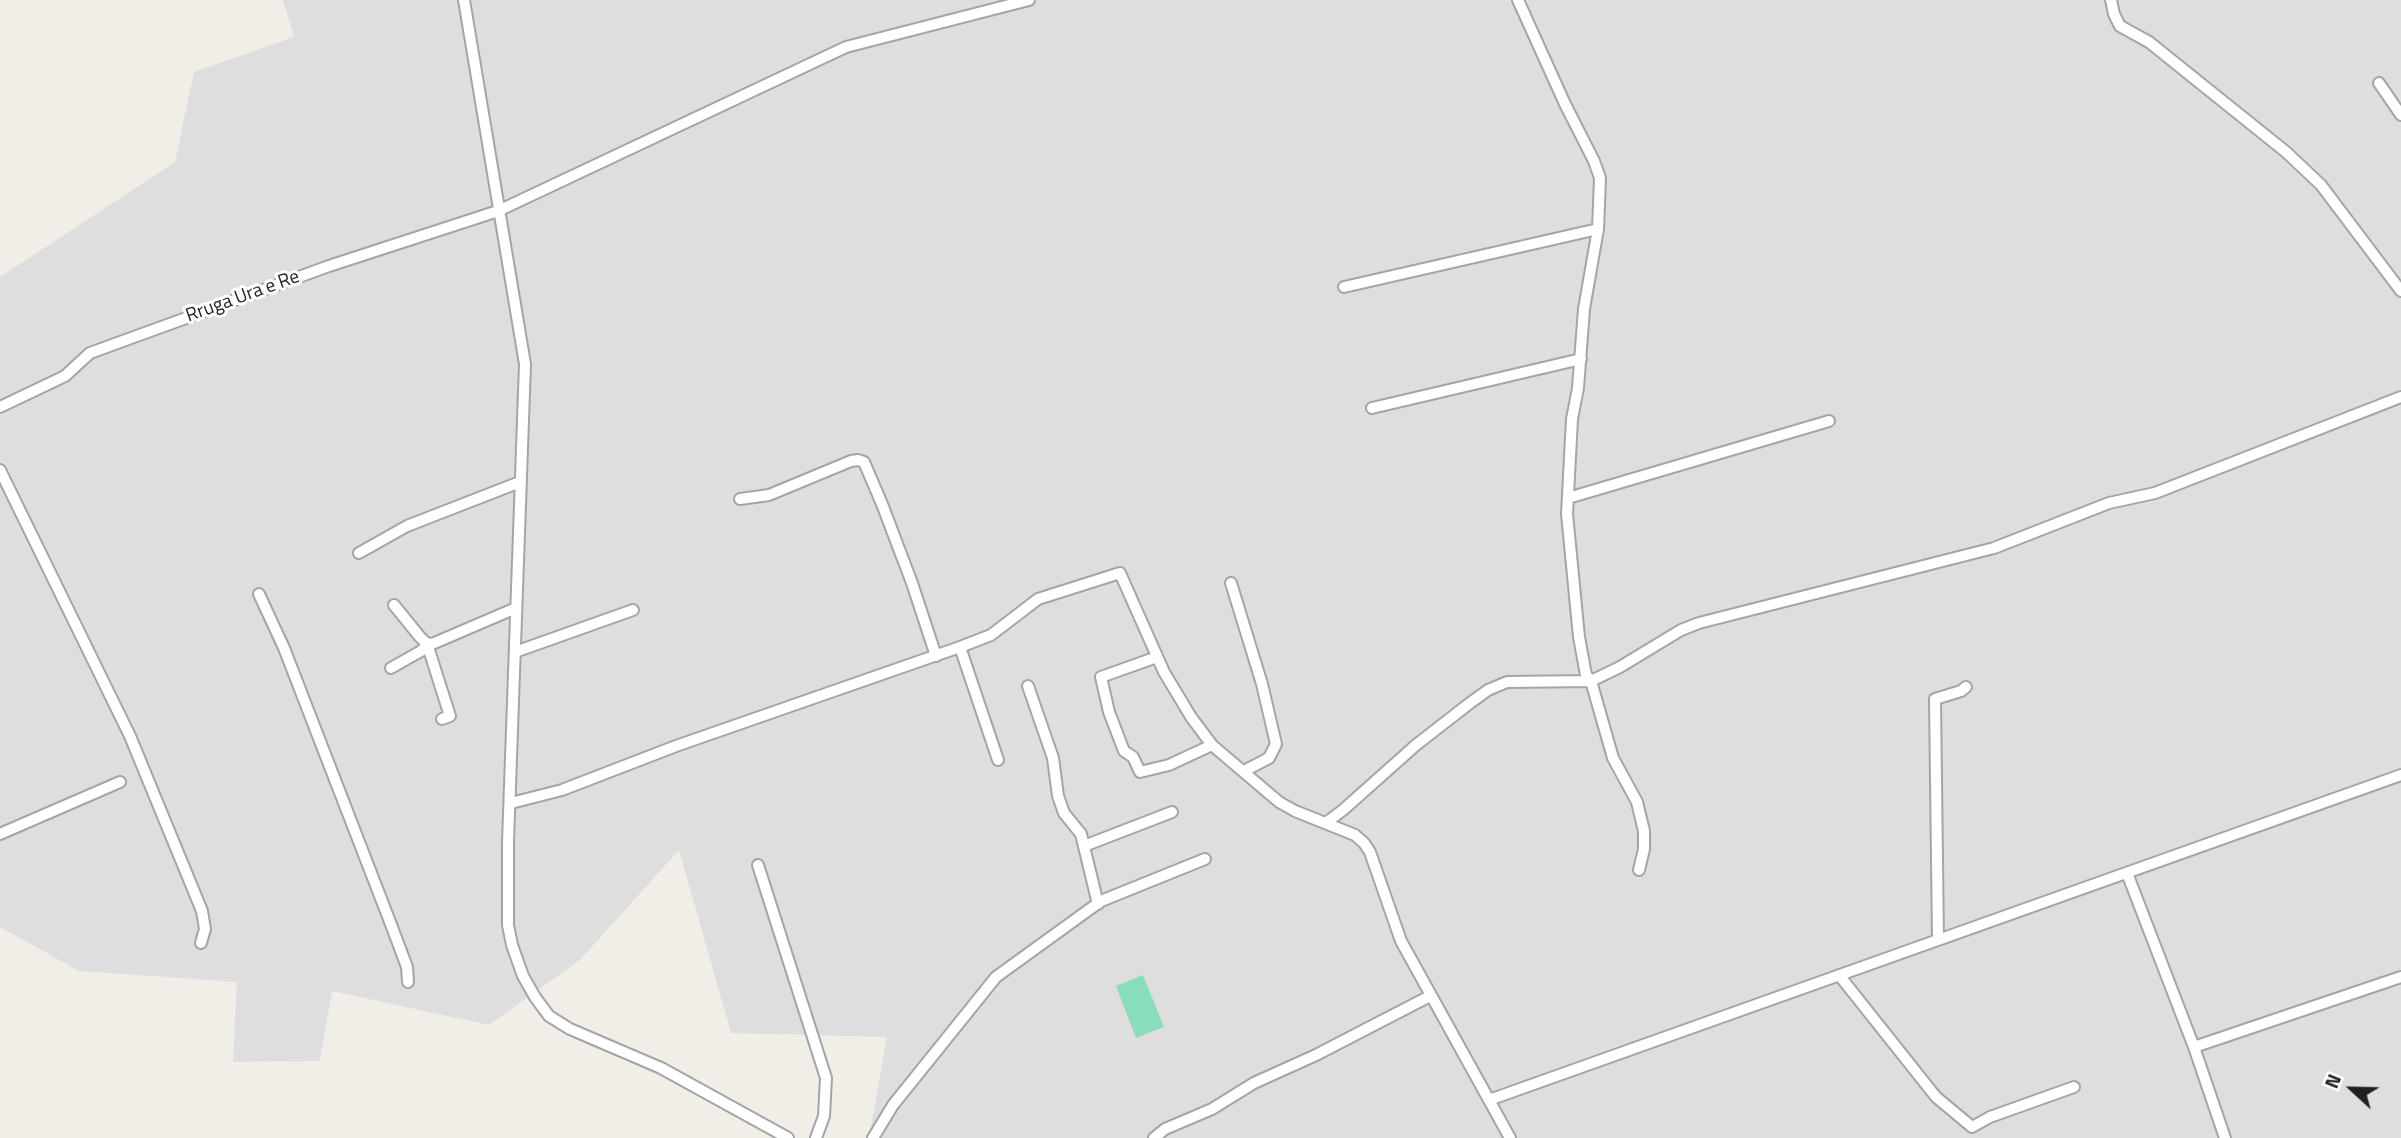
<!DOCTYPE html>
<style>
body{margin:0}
#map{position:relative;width:2401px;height:1138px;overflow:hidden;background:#f1eee8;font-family:"Titillium Web",sans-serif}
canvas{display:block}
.north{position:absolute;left:2317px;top:1054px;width:70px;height:70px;-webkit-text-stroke:5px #fff;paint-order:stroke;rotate:292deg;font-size:19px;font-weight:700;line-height:28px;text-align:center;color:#212121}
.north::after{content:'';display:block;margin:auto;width:24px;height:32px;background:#212121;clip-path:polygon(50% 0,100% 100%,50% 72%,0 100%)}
</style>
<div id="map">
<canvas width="2401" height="1138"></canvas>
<div class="north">N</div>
</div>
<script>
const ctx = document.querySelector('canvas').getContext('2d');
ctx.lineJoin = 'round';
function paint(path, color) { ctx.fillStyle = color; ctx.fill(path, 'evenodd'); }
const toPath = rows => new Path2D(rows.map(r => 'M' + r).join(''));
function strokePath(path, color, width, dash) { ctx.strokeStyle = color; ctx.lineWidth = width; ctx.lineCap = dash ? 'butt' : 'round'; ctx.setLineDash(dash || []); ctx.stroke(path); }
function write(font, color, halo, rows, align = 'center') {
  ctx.font = font + ' "Titillium Web",sans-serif'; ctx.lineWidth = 6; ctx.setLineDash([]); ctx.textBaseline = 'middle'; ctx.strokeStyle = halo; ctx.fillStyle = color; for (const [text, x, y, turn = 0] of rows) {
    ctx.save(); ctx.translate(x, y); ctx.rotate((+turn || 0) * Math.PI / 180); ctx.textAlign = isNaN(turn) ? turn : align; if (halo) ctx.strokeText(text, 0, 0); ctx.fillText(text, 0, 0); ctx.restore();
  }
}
paint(toPath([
 [283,0,2401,0,2401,1138,869,1138,887,1037,731,1033,679,850,580,960,489,1025,332,991,320,1061,233,1062,237,982,79,971,0,927,0,277,175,162,194,72,294,37]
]), '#dfdede');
paint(toPath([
 [1143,975,1164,1027,1136,1038,1116,986]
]), '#8db');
const minor = toPath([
 [464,0,525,364,508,842,508,925,512,945,523,976,535,997,549,1016,570,1029,661,1068,788,1138],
 [1518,0,1565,104,1594,161,1600,178,1598,229,1584,309,1578,388,1572,419,1567,514,1579,637,1586,675,1591,681,1613,758,1637,802,1644,831,1644,849,1639,870],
 [2111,0,2114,14,2120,26,2149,42,2286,152,2321,185,2401,291],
 [2379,83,2401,115],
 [1344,287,1598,229],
 [0,407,65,376,90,353,329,266,498,211,846,47,1029,0],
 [1372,408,1581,359],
 [0,470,130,736,202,911,205,929,201,943],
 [1568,498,1829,421],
 [740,499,769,495,851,461,858,460,864,462,882,504,912,583,936,656],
 [359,553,407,526,520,482],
 [1231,583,1262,684,1276,744,1269,758,1244,771],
 [259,594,284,648,392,927,407,967,408,982],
 [394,605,420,637,426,643,432,644,516,608],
 [960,647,998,760],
 [515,652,633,610],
 [1157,657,1101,677,1109,712,1124,751,1133,757,1140,772,1169,765,1212,745],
 [391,668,421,651,429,644,429,650,450,716,442,719],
 [1028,686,1053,758,1058,796,1064,813,1081,834,1098,904],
 [511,803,562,790,676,746,960,647,991,635,1038,599,1120,573,1164,672,1191,717,1212,745,1279,802,1295,811,1355,835,1364,843,1370,852,1401,941,1510,1138],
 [1327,822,1343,810,1416,745,1470,703,1488,690,1507,682,1591,681,1620,667,1681,630,1699,623,1994,548,2109,503,2155,493,2401,397],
 [0,834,120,782],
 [1084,846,1172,812],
 [758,865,826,1078,824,1116,816,1138],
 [2127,873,2194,1047,2225,1138],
 [1938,939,1935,699,1961,691,1966,687],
 [1839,975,1936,1097,1972,1127,1990,1117,2074,1087],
 [2194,1047,2401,977],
 [1489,1100,2401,775],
 [873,1138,893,1105,996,977,1101,901,1205,859],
 [1154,1138,1165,1129,1212,1109,1254,1083,1316,1055,1430,996]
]);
strokePath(minor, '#a5a5a5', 14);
strokePath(minor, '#fff', 10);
write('19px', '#212121', '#fff', [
 ["Rruga Ura e Re",243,297,-20]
]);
</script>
